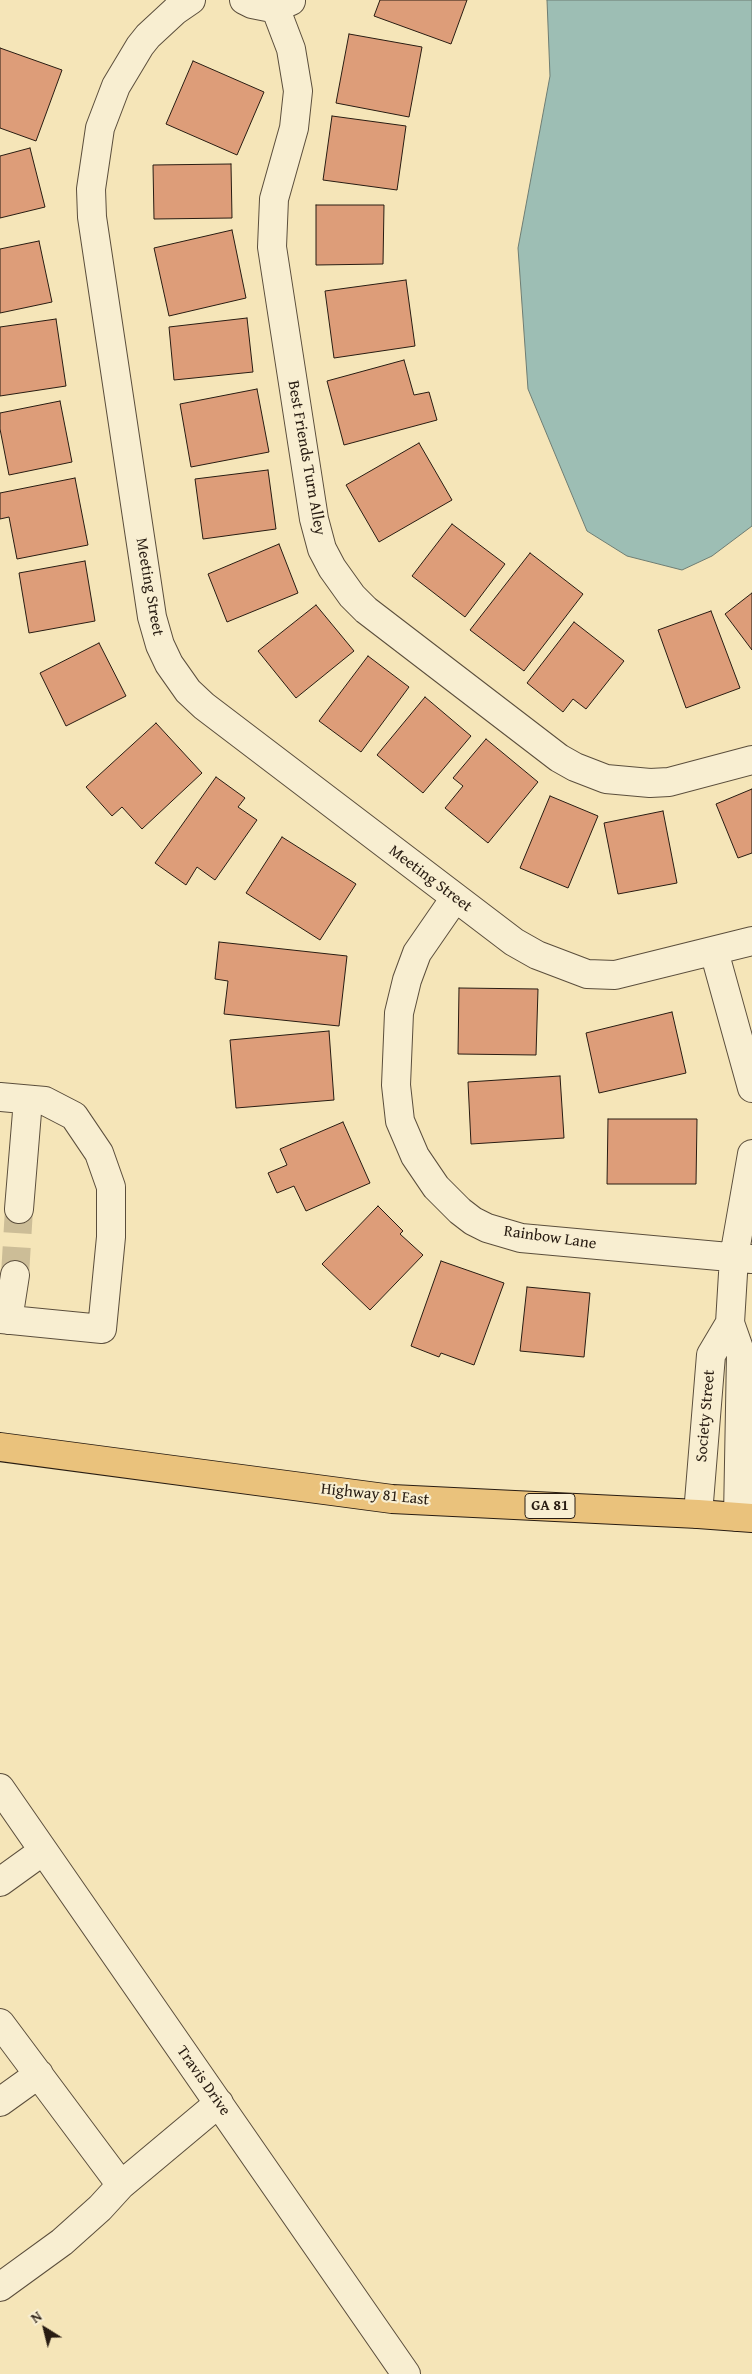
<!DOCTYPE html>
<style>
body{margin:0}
#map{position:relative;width:752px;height:2374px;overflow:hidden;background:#f5e5b8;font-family:"Gentium Book Plus",serif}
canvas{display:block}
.north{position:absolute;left:20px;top:2304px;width:50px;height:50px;-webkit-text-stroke:4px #f8eed1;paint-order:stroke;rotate:324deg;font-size:14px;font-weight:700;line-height:20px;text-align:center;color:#281c12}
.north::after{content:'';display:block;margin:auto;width:18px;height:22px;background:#281c12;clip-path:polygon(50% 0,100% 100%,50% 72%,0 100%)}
</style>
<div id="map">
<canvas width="752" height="2374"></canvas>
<div class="north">N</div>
</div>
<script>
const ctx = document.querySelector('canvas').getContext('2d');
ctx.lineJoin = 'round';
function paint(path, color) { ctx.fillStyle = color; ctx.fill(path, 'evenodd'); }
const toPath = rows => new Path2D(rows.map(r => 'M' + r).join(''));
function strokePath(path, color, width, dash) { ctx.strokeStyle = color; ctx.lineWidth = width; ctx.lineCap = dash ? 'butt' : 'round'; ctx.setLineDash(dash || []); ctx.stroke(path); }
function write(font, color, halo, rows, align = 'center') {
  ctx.font = font + ' "Gentium Book Plus",serif'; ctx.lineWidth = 4.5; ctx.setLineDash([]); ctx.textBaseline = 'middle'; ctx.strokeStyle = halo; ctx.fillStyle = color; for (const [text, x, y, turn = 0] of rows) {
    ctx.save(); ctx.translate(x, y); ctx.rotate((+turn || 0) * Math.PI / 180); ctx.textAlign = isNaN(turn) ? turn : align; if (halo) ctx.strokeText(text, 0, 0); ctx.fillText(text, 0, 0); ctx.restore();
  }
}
const water = toPath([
 [547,0,752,0,752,526,712,556,682,570,627,556,587,531,528,389,518,248,550,76,547,0]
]);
paint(water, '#9dbeb4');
strokePath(water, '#6e7d73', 1);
const building = toPath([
 [380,0,467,0,451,44,374,16,380,0],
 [349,34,422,47,409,117,336,103,349,34],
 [0,48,62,70,36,141,0,128,0,48],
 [193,61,264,92,237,155,166,124,193,61],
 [332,116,406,126,397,190,323,180,332,116],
 [30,148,45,207,0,218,0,156,30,148],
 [231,164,232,218,154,219,153,165,231,164],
 [316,205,384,205,383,264,316,265,316,205],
 [232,230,246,298,169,316,154,248,232,230],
 [39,241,52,302,0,313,0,249,39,241],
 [406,280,415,346,334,358,325,291,406,280],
 [247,318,253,372,174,380,169,327,247,318],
 [56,319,66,386,0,396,0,327,56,319],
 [404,360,414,395,429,392,437,420,344,445,327,381,404,360],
 [257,389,269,452,191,467,180,404,257,389],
 [60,401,72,462,9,475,0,429,0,413,60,401],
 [419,443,452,500,379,542,346,485,419,443],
 [268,470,276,529,203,539,195,479,268,470],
 [75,478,88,545,17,559,9,517,0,519,0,493,75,478],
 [452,524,505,564,465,617,412,576,452,524],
 [279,544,298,593,227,622,208,574,279,544],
 [530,553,583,594,524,671,470,630,530,553],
 [85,561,95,621,29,633,19,573,85,561],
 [752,593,752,650,725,614,752,593],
 [316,605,354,651,296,698,258,651,316,605],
 [711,611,740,688,686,708,658,630,711,611],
 [574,622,624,661,586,709,573,699,563,712,527,683,574,622],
 [99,643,126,696,66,726,40,673,99,643],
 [368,656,409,687,361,752,319,721,368,656],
 [425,697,471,736,423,793,377,755,425,697],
 [156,723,202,773,142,829,122,807,112,816,86,787,156,723],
 [486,739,538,782,488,843,445,808,463,786,453,778,486,739],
 [216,777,245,798,238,807,257,820,215,880,197,867,186,885,155,863,216,777],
 [752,789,752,853,738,858,716,804,752,789],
 [550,796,598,816,568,888,520,868,550,796],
 [663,811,677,883,618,894,604,823,663,811],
 [282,837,356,884,320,940,246,893,282,837],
 [219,942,347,956,339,1026,224,1014,228,981,215,979,219,942],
 [459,988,538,989,536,1055,458,1054,459,988],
 [672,1012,686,1073,599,1093,586,1033,672,1012],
 [329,1031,334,1100,236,1108,230,1040,329,1031],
 [560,1076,564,1138,471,1144,468,1082,560,1076],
 [608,1119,697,1119,696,1184,607,1184,608,1119],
 [343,1122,370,1183,306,1211,294,1186,277,1193,268,1173,287,1165,280,1149,343,1122],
 [378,1206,403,1231,400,1234,423,1255,370,1310,322,1264,378,1206],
 [441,1261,504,1283,474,1365,441,1353,439,1357,411,1346,441,1261],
 [527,1287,590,1293,584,1357,520,1351,527,1287]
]);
paint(building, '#dd9d79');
strokePath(building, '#281c12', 1);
strokePath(toPath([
 [15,1275,19,1209]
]), '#ccbd97', 28, [28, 14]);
const minor = toPath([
 [191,0,175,11,148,36,140,46,116,86,100,128,91,189,92,217,152,617,160,645,169,664,188,691,204,706,514,942,537,955,587,974,615,975,752,941],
 [244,0,252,4,267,7,282,5,291,1],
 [275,7,291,49,298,91,294,128,274,199,272,247,314,519,322,549,332,568,352,596,366,610,559,758,575,767,606,779,650,783,669,782,752,760],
 [455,898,417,953,407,980,399,1013,396,1085,400,1121,415,1156,436,1187,460,1211,473,1221,487,1228,521,1238,752,1259],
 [714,951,752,1088],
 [0,1097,45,1101,74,1116,99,1153,111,1187,111,1237,102,1329,0,1319],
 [19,1209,28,1100],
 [8,1320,15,1275],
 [730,1323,734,1257,752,1154],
 [698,1514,711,1355,730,1323,741,1354,738,1517],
 [0,1788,406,2374],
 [0,1882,43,1851],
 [0,2023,121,2185],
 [0,2102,39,2074],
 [0,2287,62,2242,100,2208,121,2185,219,2103]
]);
const major = toPath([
 [0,1447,392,1499,698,1514,752,1518]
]);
strokePath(minor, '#5b4e3c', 30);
strokePath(major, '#281c12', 30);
strokePath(minor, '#f8eed1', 28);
strokePath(major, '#eac27c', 28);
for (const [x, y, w] of [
 [550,1506,50]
]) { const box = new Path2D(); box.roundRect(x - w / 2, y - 12.5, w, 25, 4); ctx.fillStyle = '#f8eed1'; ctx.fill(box); strokePath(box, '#281c12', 1); }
write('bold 15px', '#281c12', null, [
 ["GA 81",550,1506]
]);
write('16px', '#281c12', '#f8eed1', [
 ["Best Friends Turn Alley",306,458,80],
 ["Meeting Street",149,587,80],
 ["Meeting Street",430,879,37],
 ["Rainbow Lane",550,1238,8],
 ["Society Street",706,1416,-85],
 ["Highway 81 East",375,1495,6],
 ["Travis Drive",203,2081,55]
]);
</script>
